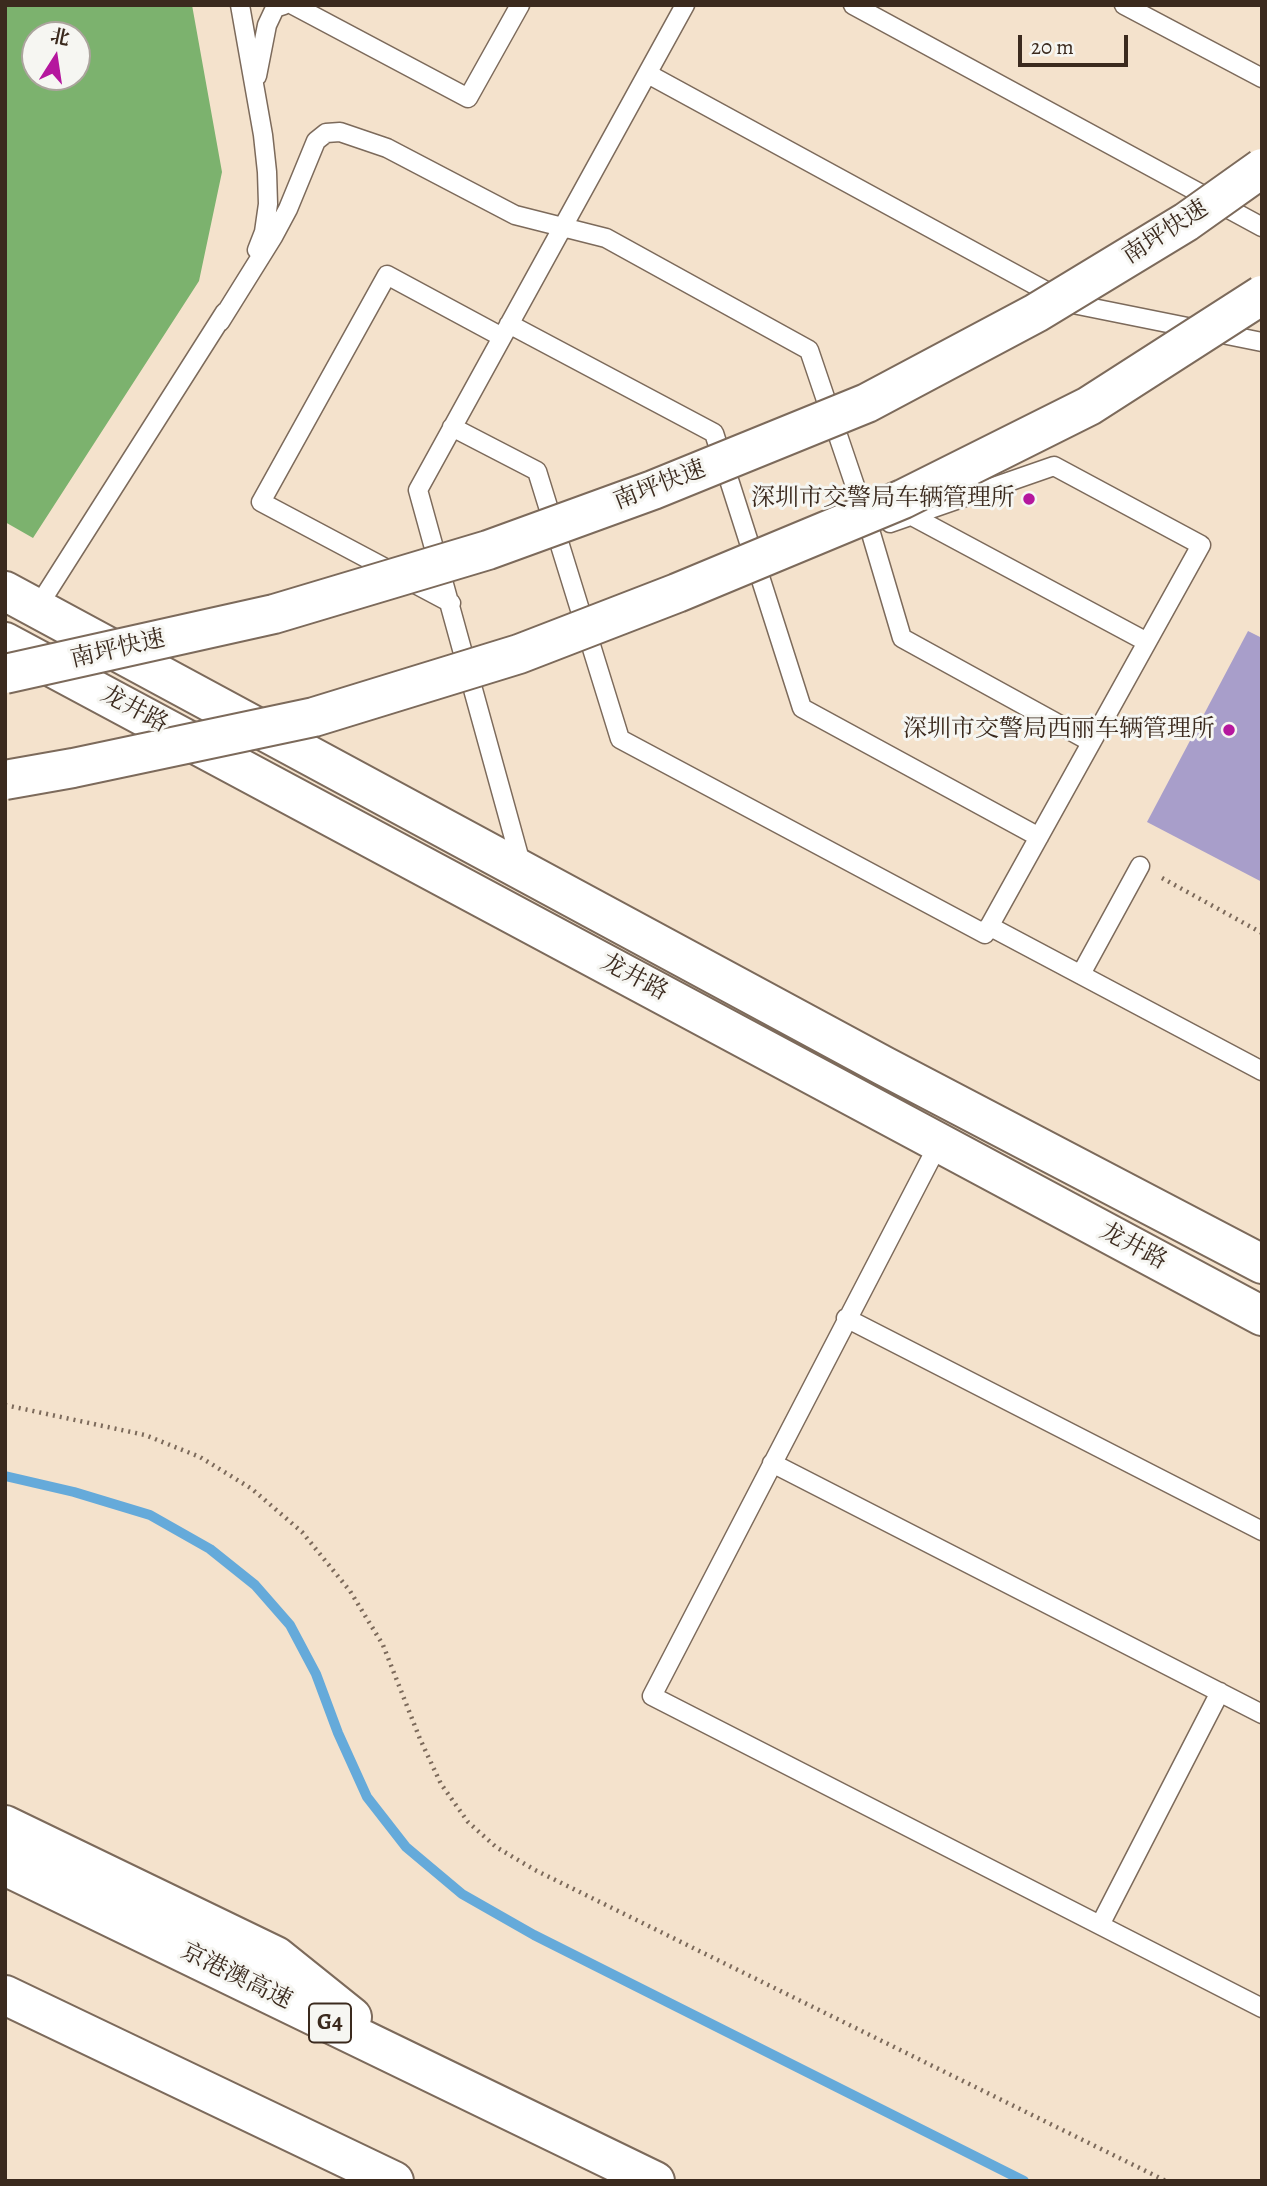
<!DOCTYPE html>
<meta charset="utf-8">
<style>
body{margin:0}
#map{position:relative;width:1267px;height:2186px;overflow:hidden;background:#f4e2cc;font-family:Alegreya,"Noto Serif SC",serif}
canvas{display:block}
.frame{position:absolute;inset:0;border:7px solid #3b2a1e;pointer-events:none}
.north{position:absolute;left:21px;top:21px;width:70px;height:70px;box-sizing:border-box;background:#f6f6f2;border:2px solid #aba49d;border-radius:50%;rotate:12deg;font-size:19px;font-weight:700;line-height:28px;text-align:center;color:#3b2a1e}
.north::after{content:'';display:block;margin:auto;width:24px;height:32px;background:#b5179e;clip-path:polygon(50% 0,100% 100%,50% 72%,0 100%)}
.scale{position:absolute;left:1018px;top:35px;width:110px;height:32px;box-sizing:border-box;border:4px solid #3b2a1e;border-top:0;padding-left:9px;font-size:21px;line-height:24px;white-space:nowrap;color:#3b2a1e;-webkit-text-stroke:5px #f6f6f2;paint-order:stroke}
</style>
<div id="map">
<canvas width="1267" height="2186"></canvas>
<div class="frame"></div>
<div class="north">北</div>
<div class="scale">20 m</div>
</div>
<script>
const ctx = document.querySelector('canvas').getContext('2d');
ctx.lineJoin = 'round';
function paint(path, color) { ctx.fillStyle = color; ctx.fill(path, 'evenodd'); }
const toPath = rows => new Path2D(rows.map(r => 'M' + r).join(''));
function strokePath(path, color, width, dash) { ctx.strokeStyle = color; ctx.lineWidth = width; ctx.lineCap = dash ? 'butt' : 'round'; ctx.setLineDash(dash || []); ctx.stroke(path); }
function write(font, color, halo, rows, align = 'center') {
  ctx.font = font + ' Alegreya,"Noto Serif SC",serif'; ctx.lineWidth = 6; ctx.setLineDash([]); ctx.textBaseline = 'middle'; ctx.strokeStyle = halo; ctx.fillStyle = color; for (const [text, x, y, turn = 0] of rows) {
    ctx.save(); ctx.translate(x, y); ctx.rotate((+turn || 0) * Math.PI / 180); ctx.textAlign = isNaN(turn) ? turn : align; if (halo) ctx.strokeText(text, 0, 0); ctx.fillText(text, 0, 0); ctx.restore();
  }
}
paint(toPath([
 [5,5,192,5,222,172,199,281,33,538,5,522],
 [35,35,77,35,77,77,35,77]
]), '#7cb26e');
strokePath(toPath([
 [5,1476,74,1492,150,1515,210,1549,255,1585,290,1625,316,1674,338,1733,367,1797,406,1847,462,1894,534,1935,1024,2181]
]), '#65aada', 10);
paint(toPath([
 [1248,631,1262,638,1262,882,1147,822]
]), '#a89eca');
const lane = toPath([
 [240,5,263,135,267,172,268,204,264,232,257,250],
 [293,5,468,98,520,5],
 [853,5,1262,227],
 [1124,5,1262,78],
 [648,74,1068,303,1262,342],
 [257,76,267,25,275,8,284,5],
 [220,322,273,237,288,209,316,141,326,133,340,132,387,148,515,215,606,238,809,350,870,530,902,638,1091,742],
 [509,324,714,433,802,708,1039,837],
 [452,427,537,471,620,739,985,934,1201,545,1054,466,890,523],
 [912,516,1147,642],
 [451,603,261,502,387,275,502,337],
 [37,608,225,312],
 [522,867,418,490,685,5],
 [989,926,1262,1071],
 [1081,974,1140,866],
 [939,1143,652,1696,1262,2008],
 [846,1318,1262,1531],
 [772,1463,1262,1714],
 [1100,1925,1220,1692]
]);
const secondary = toPath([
 [5,591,884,1066,1262,1264],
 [5,642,1262,1316]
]);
const highway = toPath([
 [5,1825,276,1956,352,2017],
 [5,1866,655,2181],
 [5,1995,394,2181]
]);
strokePath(lane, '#7c6a5b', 21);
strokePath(secondary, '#7c6a5b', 42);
strokePath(highway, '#7c6a5b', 42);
strokePath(toPath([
 [1162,878,1262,933],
 [5,1405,145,1435,200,1457,252,1489,302,1532,350,1591,383,1645,420,1739,441,1784,468,1822,496,1847,535,1870,1166,2181]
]), '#7c6a5b', 4.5, [2, 5]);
strokePath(lane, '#fff', 18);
strokePath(secondary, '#fff', 38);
strokePath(highway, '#fff', 38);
const highwayBridge = toPath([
 [5,674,274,614,488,550,653,490,867,403,1036,313,1186,222,1262,168],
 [5,780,73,768,314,717,519,654,677,593,903,499,1089,406,1262,295]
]);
strokePath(highwayBridge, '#7c6a5b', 42, []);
strokePath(highwayBridge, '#fff', 38);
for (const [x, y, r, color] of [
 [1029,499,7,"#b5179e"],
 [1229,730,7,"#b5179e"]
]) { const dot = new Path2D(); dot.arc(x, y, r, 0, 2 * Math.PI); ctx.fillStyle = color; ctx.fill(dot); strokePath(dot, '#f6f6f2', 2.5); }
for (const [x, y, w] of [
 [330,2023,42]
]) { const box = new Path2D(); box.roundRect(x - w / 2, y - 19.5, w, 39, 5); ctx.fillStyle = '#f6f6f2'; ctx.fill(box); strokePath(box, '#3b2a1e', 2); }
write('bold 23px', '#3b2a1e', null, [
 ["G4",330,2023]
]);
write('24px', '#3b2a1e', '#f6f6f2', [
 ["南坪快速",1166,233,-33],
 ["南坪快速",660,486,-21],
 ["南坪快速",118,650,-13],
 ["龙井路",134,710,28],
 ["龙井路",634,978,28],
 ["龙井路",1133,1247,28],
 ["京港澳高速",236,1977,26]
]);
write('24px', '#3b2a1e', '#f6f6f2', [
 ["深圳市交警局车辆管理所",1015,499],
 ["深圳市交警局西丽车辆管理所",1215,730]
], 'right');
</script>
